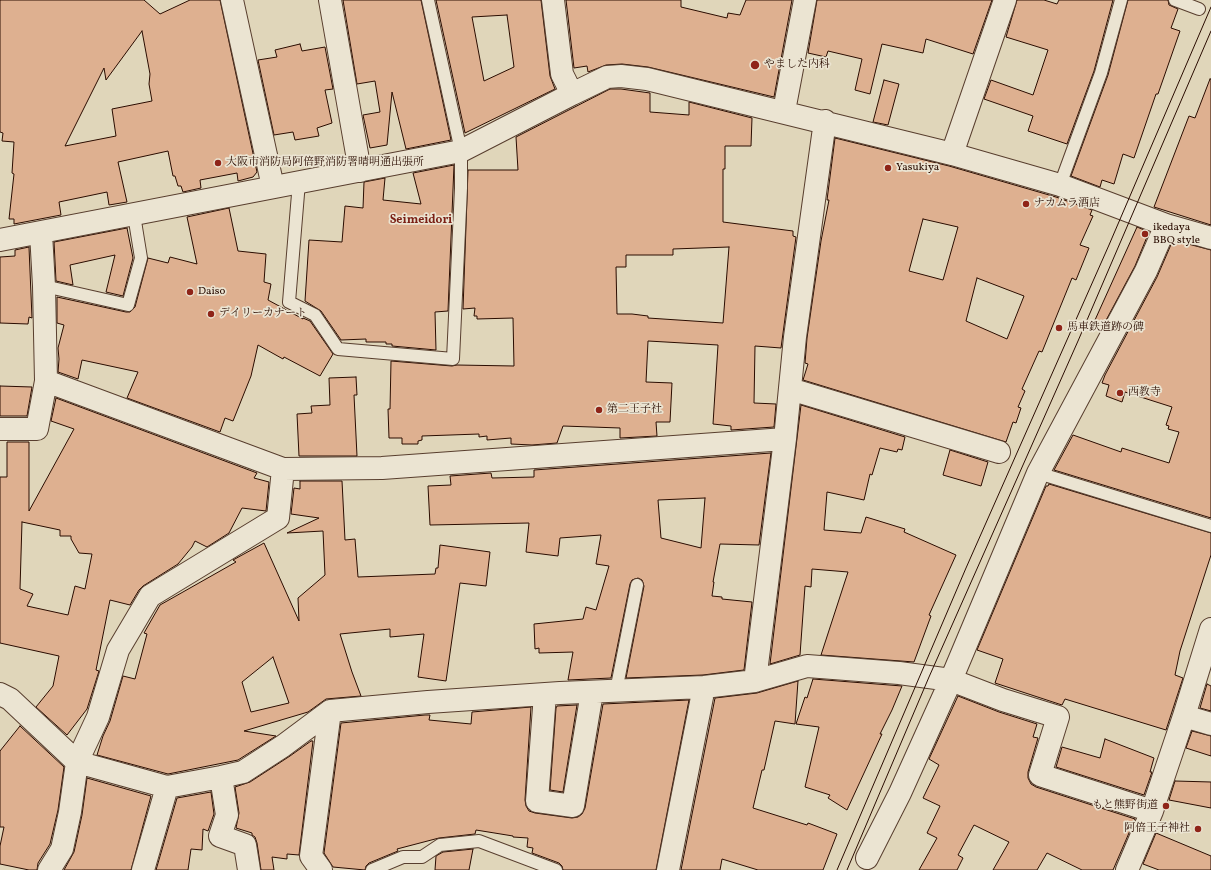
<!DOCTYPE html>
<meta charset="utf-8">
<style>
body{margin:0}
canvas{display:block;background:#e0d6ba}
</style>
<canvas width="1211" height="870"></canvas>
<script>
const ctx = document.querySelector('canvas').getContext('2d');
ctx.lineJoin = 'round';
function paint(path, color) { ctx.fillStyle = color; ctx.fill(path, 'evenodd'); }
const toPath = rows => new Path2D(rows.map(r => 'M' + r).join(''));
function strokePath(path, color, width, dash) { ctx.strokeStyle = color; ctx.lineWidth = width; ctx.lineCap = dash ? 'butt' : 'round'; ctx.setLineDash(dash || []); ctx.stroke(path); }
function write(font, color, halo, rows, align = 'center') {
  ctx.font = font + ' Vollkorn,"Noto Serif JP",serif'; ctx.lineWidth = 3.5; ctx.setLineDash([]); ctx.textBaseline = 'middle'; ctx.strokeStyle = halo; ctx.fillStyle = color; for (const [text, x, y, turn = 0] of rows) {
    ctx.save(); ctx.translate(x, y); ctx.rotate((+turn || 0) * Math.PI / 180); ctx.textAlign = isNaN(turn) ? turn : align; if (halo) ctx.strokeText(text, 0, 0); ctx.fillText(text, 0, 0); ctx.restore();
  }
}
const building = toPath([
 [0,0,144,0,160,14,190,0,220,0,257,172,253,177,238,181,237,173,200,180,201,188,183,192,181,186,178,186,175,176,173,176,168,151,118,162,127,202,109,205,107,192,59,202,61,215,14,224,14,219,9,219,14,174,12,173,14,142,2,141,3,133,0,132,0,0],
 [142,31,150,74,149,84,152,101,112,109,116,136,65,146,104,68,106,80,142,31],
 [343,0,421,0,451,140,406,149,392,92,387,145,370,148,363,115,380,112,375,81,357,84,343,0],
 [436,0,541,0,550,76,555,89,465,133,436,0],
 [507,15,514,67,484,81,472,17,507,15],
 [566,0,681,0,681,7,727,18,728,13,740,15,746,0,792,0,774,97,648,67,622,64,606,65,588,72,587,66,574,68,566,0],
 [817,0,992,0,973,54,926,39,923,53,882,44,870,94,855,90,862,59,828,51,826,57,808,53,817,0],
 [1017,0,1044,0,1057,4,1059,0,1113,0,1094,71,1067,144,1028,131,1033,116,984,99,991,80,1033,95,1048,50,1006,37,1017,0],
 [1128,0,1168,0,1169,5,1178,9,1171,28,1180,31,1158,94,1156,94,1134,158,1123,154,1114,184,1102,180,1100,187,1071,176,1108,75,1128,0],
 [300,44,302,51,325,47,333,89,325,90,332,123,317,128,319,136,295,140,293,132,274,135,258,60,277,57,275,50,300,44],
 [1210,79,1211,79,1211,225,1154,207,1189,116,1195,118,1210,79],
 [884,80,899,84,888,125,873,122,884,80],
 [610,89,621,89,650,93,650,112,689,115,689,102,752,118,751,146,725,146,725,169,723,169,723,222,793,231,793,236,796,237,781,348,755,346,754,403,776,404,774,427,731,430,731,426,713,424,718,345,648,341,646,382,672,383,670,422,656,422,657,436,620,438,620,428,563,426,557,443,532,445,511,444,511,438,487,440,487,436,479,437,479,434,422,436,422,440,418,441,418,444,402,444,402,438,389,438,388,409,390,409,391,361,452,366,457,365,514,366,513,318,477,319,477,316,474,316,475,308,463,309,468,170,518,170,516,137,610,89],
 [729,247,723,323,648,318,648,316,632,314,617,314,616,267,626,267,626,255,673,255,673,249,729,247],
 [835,138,949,166,1056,197,1092,210,1090,215,1093,216,1080,245,1089,248,1076,280,1072,278,1042,352,1039,351,1022,389,1025,391,1018,407,1021,408,1016,423,1013,422,1006,442,803,380,808,364,805,363,807,338,821,241,829,200,827,200,835,138],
 [923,219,958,227,943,280,909,271,923,219],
 [977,278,1024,296,1007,339,966,321,977,278],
 [454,165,448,311,435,312,436,350,392,346,392,344,386,344,386,342,366,342,366,339,341,340,321,311,305,301,309,240,342,242,345,206,363,208,364,182,385,178,383,200,421,204,413,173,454,165],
 [229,208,238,251,266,254,264,282,271,284,268,300,303,319,303,318,310,321,333,354,320,376,284,357,283,359,258,345,251,376,233,421,225,418,220,432,127,398,138,372,82,360,78,379,58,372,59,359,58,348,64,325,57,323,57,297,126,312,130,312,135,307,148,258,168,263,170,257,197,264,187,217,229,208],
 [1137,227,1149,232,1135,266,1104,324,1095,320,1137,227],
 [127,228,133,258,123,296,106,292,115,255,70,265,73,285,56,281,54,242,127,228],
 [1173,240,1211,250,1211,518,1054,470,1073,435,1121,452,1122,448,1169,463,1179,432,1168,429,1169,426,1166,425,1172,407,1125,392,1122,402,1106,396,1109,385,1102,383,1105,375,1157,277,1173,240],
 [29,247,32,318,29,317,28,324,0,323,0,257,15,256,15,250,29,247],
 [356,377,357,395,354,395,357,456,299,456,297,414,312,413,311,406,330,405,329,378,356,377],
 [0,386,32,387,27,416,0,416,0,386],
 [56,398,257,473,254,478,269,482,266,511,242,508,229,533,207,547,195,541,192,547,178,564,143,586,139,590,130,605,110,600,96,670,99,671,87,709,67,735,36,707,53,686,59,656,0,643,0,477,7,477,7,442,29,442,29,511,74,429,51,421,56,398],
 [22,522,60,530,60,536,71,536,71,539,79,553,92,554,85,589,75,586,68,615,27,606,33,594,20,589,22,522],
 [801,405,905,437,902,450,898,449,897,452,880,448,872,475,870,474,864,500,827,492,824,530,861,533,866,517,905,529,904,532,956,555,929,615,931,616,914,662,821,655,848,572,812,569,811,587,805,586,800,655,770,664,801,405],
 [950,450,988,462,981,486,943,475,950,450],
 [771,453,759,545,720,544,713,582,714,582,712,596,722,597,722,599,752,602,744,670,703,675,626,678,644,586,642,580,638,578,632,580,630,584,611,678,568,680,573,652,539,653,539,648,535,649,534,624,583,619,586,607,596,610,609,566,596,564,601,535,560,538,558,556,526,552,529,523,430,525,428,486,451,485,450,476,491,473,492,478,534,477,534,470,771,453],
 [705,498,701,548,661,538,658,500,705,498],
 [300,481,342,481,345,540,355,539,358,577,435,574,436,568,438,568,440,545,490,552,486,586,460,583,446,681,418,677,424,634,390,637,390,629,340,634,352,672,361,696,326,699,308,712,244,731,276,736,238,760,168,774,97,755,103,736,110,721,123,676,135,679,147,634,144,633,160,605,236,562,233,560,264,543,299,621,298,598,325,575,323,531,287,533,319,518,291,514,294,488,300,489,300,481],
 [273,657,289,703,251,712,242,682,273,657],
 [1049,484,1211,533,1211,555,1180,651,1175,675,1183,678,1166,730,1065,699,1062,705,995,683,1003,659,977,650,1046,486,1048,486,1049,484],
 [813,679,902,686,892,710,880,734,882,734,847,810,828,798,830,795,805,787,819,727,796,724,805,697,807,698,813,679],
 [798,681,795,724,775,721,764,770,762,770,753,808,807,825,808,823,837,834,823,870,758,870,722,859,720,870,681,870,715,698,757,693,798,681],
 [1207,684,1211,686,1211,711,1200,708,1207,684],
 [958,696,999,712,1037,724,1033,737,1038,738,1028,772,1028,778,1031,784,1036,787,1135,819,1113,870,1082,870,1047,853,1037,870,993,870,1009,842,974,825,958,855,963,858,957,870,919,870,937,838,927,833,940,806,923,798,939,765,929,759,958,696],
 [689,700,656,870,563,870,562,866,559,863,532,853,533,848,527,847,528,838,513,837,513,836,476,830,475,834,439,838,397,849,398,851,369,863,366,866,365,870,333,867,324,853,341,723,425,715,430,715,429,720,471,724,472,712,531,707,525,800,526,806,529,811,535,813,572,818,578,817,582,814,585,808,603,704,689,700],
 [577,705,563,792,550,790,556,708,557,706,577,705],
 [20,726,64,767,58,810,50,844,38,863,37,870,29,870,0,864,0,846,4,827,0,827,0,751,20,726],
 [1192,731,1211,736,1211,756,1186,748,1192,731],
 [1105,739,1154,758,1150,772,1152,772,1144,795,1056,767,1062,747,1100,758,1105,739],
 [311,741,313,741,299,855,287,854,287,859,272,857,274,870,261,870,257,843,255,837,252,835,252,833,236,828,239,813,235,787,250,782,290,756,311,741],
 [87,778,151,796,131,870,64,870,74,852,82,815,87,778],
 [1175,781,1211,782,1211,808,1169,800,1175,781],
 [211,792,214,814,208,831,203,829,202,850,191,849,188,870,156,870,177,798,211,792],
 [1156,833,1211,856,1211,870,1159,870,1143,864,1156,833],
 [473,849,469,870,435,870,436,856,443,852,473,849]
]);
paint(building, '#deb090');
strokePath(building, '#2a0c00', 1);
const service = toPath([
 [1175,0,1199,9],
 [299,182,289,302,315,315,338,349,453,359,461,188,461,151,428,0],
 [1060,185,1101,73,1121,0],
 [44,286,128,305,141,258,134,215],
 [1038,473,1211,526],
 [616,691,637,585],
 [372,870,403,857,422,857,440,845,479,841,556,870]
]);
const minor = toPath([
 [232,0,273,187],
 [330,0,360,171],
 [553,0,562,74,572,94],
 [784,111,805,0],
 [952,154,1005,0],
 [0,240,461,151,572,94,607,77,621,76,647,79,952,154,1060,185,1166,225,1211,238],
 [46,381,283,469,382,468,785,439],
 [790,389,999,452],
 [0,429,37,429,46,381,44,286,41,233],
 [755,681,785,439,795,337,825,121],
 [0,694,10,699,77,762,167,787,221,777,243,772,283,746,330,711,428,702,560,693,704,687,755,681,807,666,899,673,951,680,1003,700,1058,717,1040,775,1152,811],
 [545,694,537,801,573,806,592,692],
 [1184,716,1211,724],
 [221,777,227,815,220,836,245,845,249,870],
 [867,858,900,793,951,680,1038,473,1146,271,1166,225],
 [49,870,62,849,70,812,77,762,98,717,118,650,150,596,278,518,283,469],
 [143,870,167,787],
 [321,870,311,856,330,711],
 [668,870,704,687],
 [1127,870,1152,811,1184,716,1211,629]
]);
strokePath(service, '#583e2e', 14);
strokePath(minor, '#583e2e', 24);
strokePath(service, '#ebe4d2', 12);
strokePath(minor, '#ebe4d2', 22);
strokePath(toPath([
 [837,870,966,568,1109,245,1211,7],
 [847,870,929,677,1078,341,1211,31]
]), '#2a0c00', 1);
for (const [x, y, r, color] of [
 [755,65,5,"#8f2418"],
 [218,163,4,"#8f2418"],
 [888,168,4,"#8f2418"],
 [1026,204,4,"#8f2418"],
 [1145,234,4,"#8f2418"],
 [190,292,4,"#8f2418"],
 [211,314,4,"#8f2418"],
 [1059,328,4,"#8f2418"],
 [1120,393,4,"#8f2418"],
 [599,410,4,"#8f2418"],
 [1166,806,4,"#8f2418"],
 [1198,829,4,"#8f2418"]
]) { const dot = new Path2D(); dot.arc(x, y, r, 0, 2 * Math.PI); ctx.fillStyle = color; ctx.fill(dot); strokePath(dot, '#ebe4d2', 1.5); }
write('11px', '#2a0c00', '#ebe4d2', [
 ["やました内科",764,65],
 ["大阪市消防局阿倍野消防署晴明通出張所",226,163],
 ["Yasukiya",896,168],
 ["ナカムラ酒店",1034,204],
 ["ikedaya",1153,228],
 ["BBQ style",1153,241],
 ["Daiso",198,292],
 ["デイリーカナート",219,314],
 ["馬車鉄道跡の碑",1067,328],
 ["西教寺",1128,393],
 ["第二王子社",607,410],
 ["もと熊野街道",1158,806,"right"],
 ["阿倍王子神社",1190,829,"right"]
], 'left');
write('bold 12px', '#7a1f14', '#ebe4d2', [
 ["Seimeidori",421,221]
]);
</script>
